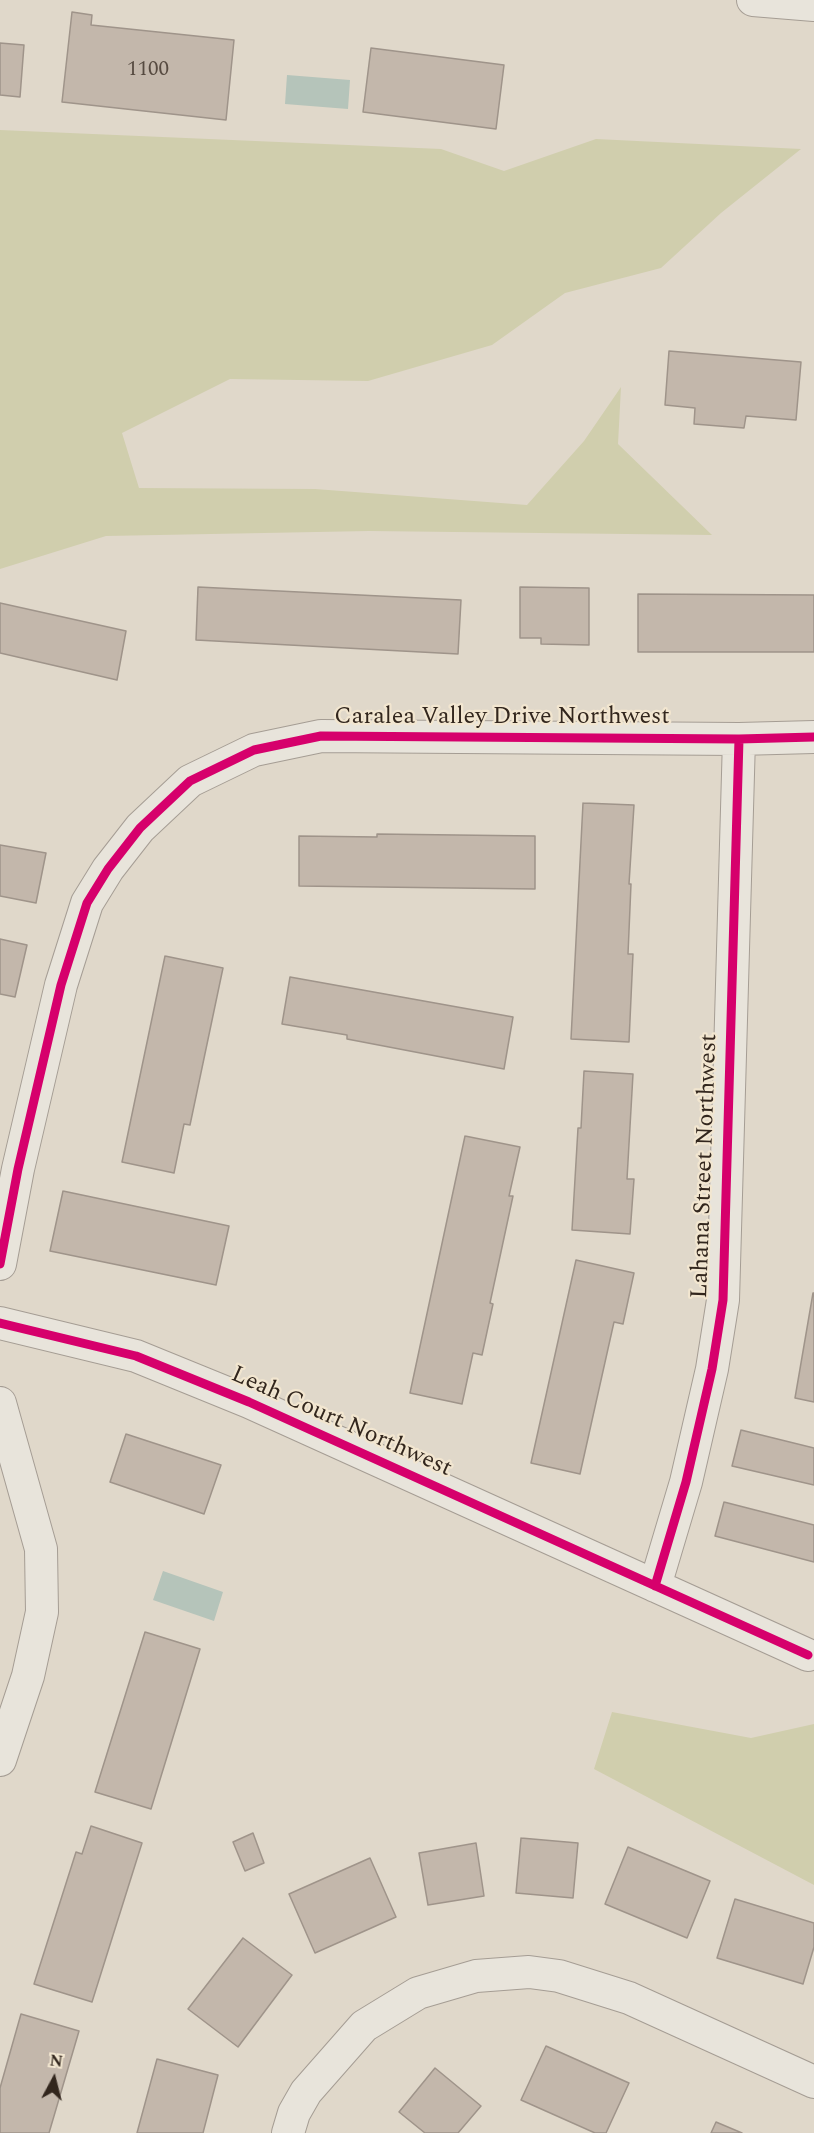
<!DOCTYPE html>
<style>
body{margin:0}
#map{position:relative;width:814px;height:2133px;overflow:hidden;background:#e0d8ca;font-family:Spectral,serif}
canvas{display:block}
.north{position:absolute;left:24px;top:2049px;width:60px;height:60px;-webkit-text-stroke:4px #f2e6d0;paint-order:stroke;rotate:7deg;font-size:16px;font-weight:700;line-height:24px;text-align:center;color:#32261d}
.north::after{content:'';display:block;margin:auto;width:21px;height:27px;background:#32261d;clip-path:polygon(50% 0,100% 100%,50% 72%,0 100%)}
</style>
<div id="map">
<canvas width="814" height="2133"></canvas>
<div class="north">N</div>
</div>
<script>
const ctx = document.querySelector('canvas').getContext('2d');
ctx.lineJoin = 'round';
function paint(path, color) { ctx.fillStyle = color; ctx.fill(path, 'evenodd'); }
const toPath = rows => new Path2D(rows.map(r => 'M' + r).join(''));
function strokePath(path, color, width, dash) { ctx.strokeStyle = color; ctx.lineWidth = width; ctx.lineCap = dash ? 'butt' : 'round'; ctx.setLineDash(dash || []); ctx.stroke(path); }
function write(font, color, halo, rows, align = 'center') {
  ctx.font = font + ' Spectral,serif'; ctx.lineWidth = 4.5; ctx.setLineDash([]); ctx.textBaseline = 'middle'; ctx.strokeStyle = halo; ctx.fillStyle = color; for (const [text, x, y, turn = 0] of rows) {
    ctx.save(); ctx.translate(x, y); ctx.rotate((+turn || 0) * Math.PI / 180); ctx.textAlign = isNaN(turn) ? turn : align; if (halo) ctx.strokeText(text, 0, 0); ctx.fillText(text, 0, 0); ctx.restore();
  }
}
paint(toPath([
 [0,130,441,149,504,171,596,139,801,149,721,213,661,268,565,293,492,345,368,381,230,379,122,433,139,488,315,489,527,505,584,441,621,387,618,444,712,535,369,531,106,536,0,569],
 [612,1712,751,1738,814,1724,814,1885,594,1769]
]), '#d0cead');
paint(toPath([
 [287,75,350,80,348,109,285,104],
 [163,1571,223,1592,214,1621,153,1600]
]), '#b5c4ba');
const building = toPath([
 [72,12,92,15,91,25,234,40,226,120,62,102,72,12],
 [0,43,24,45,20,97,0,95,0,43],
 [371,48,504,65,496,129,363,112,371,48],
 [669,351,801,362,796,420,746,416,744,428,694,424,695,408,665,405,669,351],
 [198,587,461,600,458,654,196,640,198,587],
 [520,587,589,588,589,645,541,644,541,638,520,638,520,587],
 [638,594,814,595,814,652,638,652,638,594],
 [0,603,126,631,117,680,0,653,0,603],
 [583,803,634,805,629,884,631,884,628,954,633,954,629,1042,571,1039,583,803],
 [377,834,535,836,535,889,299,886,299,836,377,837,377,834],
 [0,845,46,853,36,903,0,896,0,845],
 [0,939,27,945,15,997,0,994,0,939],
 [165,956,223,968,190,1125,184,1124,174,1173,122,1162,165,956],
 [290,977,513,1017,504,1069,347,1039,347,1035,282,1024,290,977],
 [584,1071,633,1074,627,1179,634,1179,630,1234,572,1230,578,1128,581,1128,584,1071],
 [465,1136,520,1147,509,1196,513,1196,490,1303,493,1304,482,1355,473,1353,462,1404,410,1393,465,1136],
 [63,1191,229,1226,216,1285,50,1251,63,1191],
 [576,1260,634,1273,623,1324,614,1322,580,1474,531,1463,576,1260],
 [813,1293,814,1293,814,1402,795,1398,813,1293],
 [741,1430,814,1448,814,1485,732,1466,741,1430],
 [126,1434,221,1465,204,1514,110,1482,126,1434],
 [724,1502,814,1525,814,1562,715,1536,724,1502],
 [145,1632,200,1649,151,1809,95,1792,145,1632],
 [91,1826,142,1843,92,2002,34,1984,76,1852,82,1854,91,1826],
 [253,1833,264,1863,245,1871,233,1842,253,1833],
 [521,1838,578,1843,573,1898,516,1893,521,1838],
 [476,1843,484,1896,428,1905,419,1853,476,1843],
 [628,1847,710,1881,687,1938,605,1904,628,1847],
 [370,1858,396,1917,315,1953,289,1894,370,1858],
 [735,1899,814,1923,814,1947,803,1984,717,1958,735,1899],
 [243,1938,292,1975,238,2047,188,2009,243,1938],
 [21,2014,79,2031,49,2133,0,2133,0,2088,21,2014],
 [546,2046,629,2083,606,2133,595,2133,521,2100,546,2046],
 [157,2059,218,2075,203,2133,137,2133,157,2059],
 [435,2068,481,2106,458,2133,425,2133,399,2112,435,2068],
 [716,2122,742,2133,711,2133,716,2122]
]);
paint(building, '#c3b7ab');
strokePath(building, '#9f948a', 1.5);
const minor = toPath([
 [753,0,814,5],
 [0,1264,18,1169,61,985,87,903,108,869,140,828,190,781,254,750,321,736,739,739,814,737],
 [0,1323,136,1356,249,1402,808,1655],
 [0,1403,41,1549,42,1612,28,1676,0,1760],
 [655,1586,686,1482,712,1369,723,1300,739,739],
 [288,2133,294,2113,306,2092,364,2026,418,1993,476,1976,529,1972,559,1976,629,1998,814,2082]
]);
strokePath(minor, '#a59d94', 34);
strokePath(minor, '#e8e4db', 32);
strokePath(toPath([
 [0,1264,18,1169,61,985,87,903,108,869,140,828,190,781,254,750,321,736,739,739,814,737],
 [0,1323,136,1356,249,1402,808,1655],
 [655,1586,686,1482,712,1369,723,1300,739,739]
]), '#d6006c', 9);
write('21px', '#564a40', null, [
 ["1100",148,71]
]);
write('24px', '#32261d', '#f2e6d0', [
 ["Caralea Valley Drive Northwest",502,718],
 ["Lahana Street Northwest",706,1166,-88],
 ["Leah Court Northwest",341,1423,24]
]);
</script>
